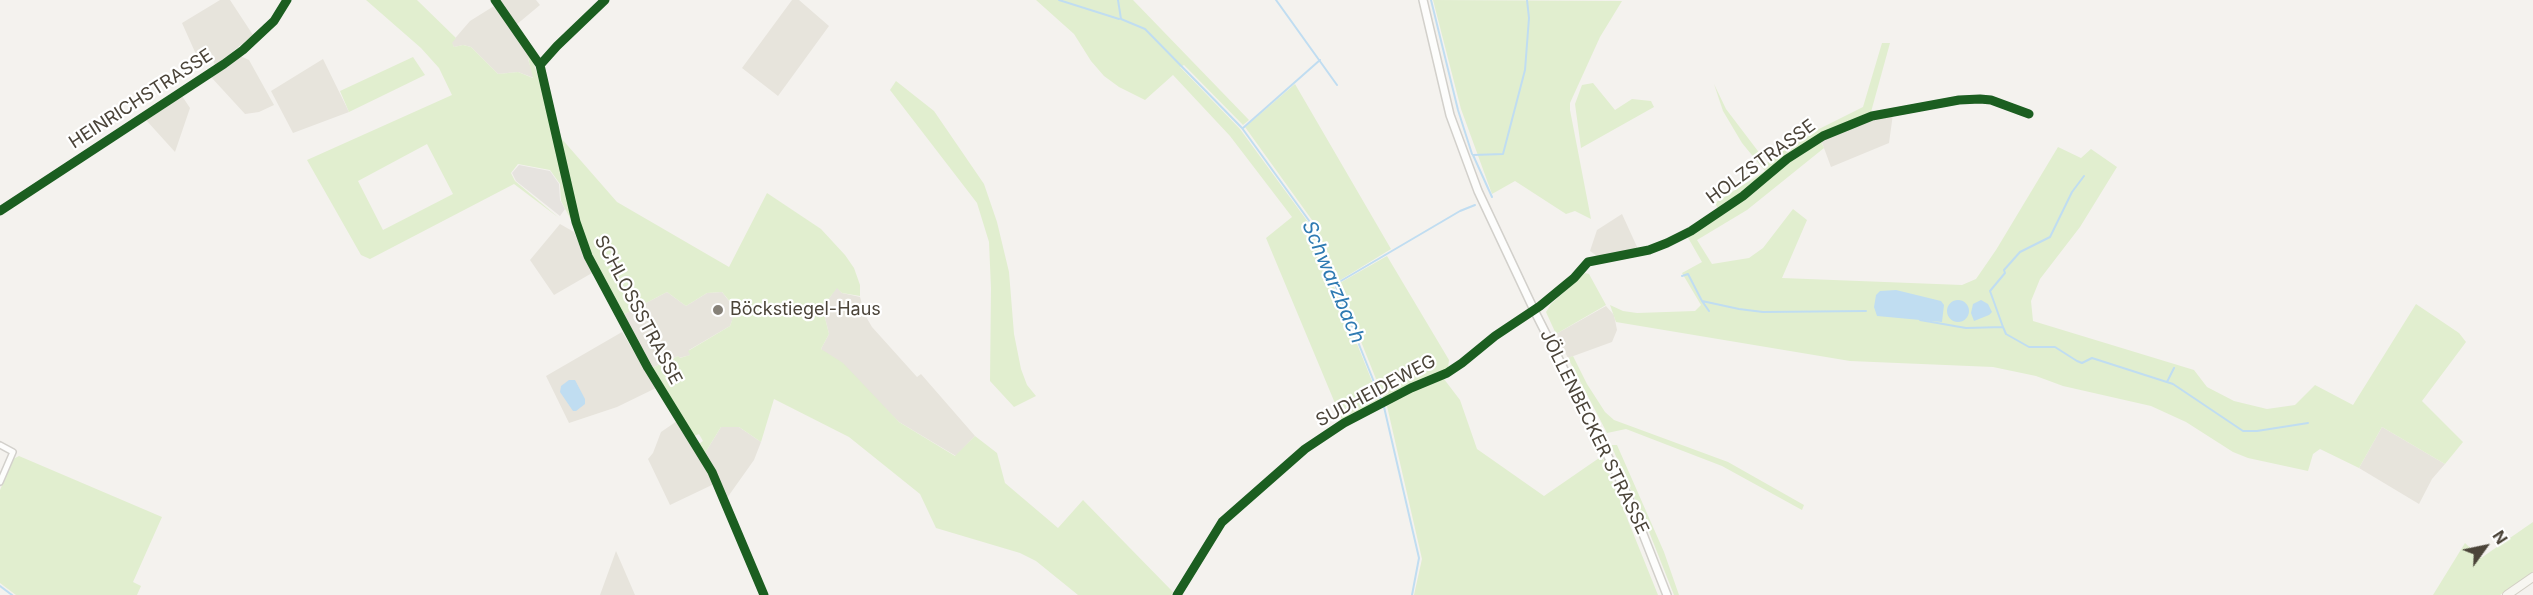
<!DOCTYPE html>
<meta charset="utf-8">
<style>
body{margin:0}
#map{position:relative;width:2533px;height:595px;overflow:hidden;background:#f4f2ee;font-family:Inter,sans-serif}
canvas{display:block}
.north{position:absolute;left:2455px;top:517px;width:60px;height:60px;-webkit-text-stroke:4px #fff;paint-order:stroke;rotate:57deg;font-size:16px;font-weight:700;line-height:24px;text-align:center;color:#4b4439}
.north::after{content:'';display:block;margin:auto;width:21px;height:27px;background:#4b4439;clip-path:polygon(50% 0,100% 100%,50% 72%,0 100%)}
</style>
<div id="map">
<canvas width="2533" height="595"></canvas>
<div class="north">N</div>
</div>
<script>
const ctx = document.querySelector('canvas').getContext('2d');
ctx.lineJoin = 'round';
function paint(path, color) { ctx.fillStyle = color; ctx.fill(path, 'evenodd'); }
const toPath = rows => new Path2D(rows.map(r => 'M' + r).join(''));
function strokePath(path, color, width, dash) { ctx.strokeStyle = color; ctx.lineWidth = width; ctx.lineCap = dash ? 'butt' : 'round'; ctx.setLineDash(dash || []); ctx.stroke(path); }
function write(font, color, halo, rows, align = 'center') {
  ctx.font = font + ' Inter,sans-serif'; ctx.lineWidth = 4.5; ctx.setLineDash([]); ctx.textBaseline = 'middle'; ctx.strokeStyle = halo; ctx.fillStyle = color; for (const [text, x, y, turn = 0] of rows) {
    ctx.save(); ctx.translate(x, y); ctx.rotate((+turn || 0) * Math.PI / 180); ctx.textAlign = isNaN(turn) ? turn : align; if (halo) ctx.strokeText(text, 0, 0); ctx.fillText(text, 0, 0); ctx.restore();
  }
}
paint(toPath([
 [220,0,230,0,253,35,215,66,211,53,199,61,182,23],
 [499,0,536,0,540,5,516,25],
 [792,0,799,0,829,26,778,96,742,68],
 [494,6,532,57,528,59,534,78,518,72,498,74,471,47,463,45,454,47,451,43,470,21],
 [240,56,249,60,274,105,259,112,245,114,211,77],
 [323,59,349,112,293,133,271,91],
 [182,96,190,108,175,152,146,120],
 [1893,114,1889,143,1831,167,1821,140,1871,118],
 [1622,214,1638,249,1603,257,1597,256,1590,251,1597,230],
 [560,224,574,232,592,273,554,295,530,260],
 [837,287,842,293,860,297,865,315,872,327,917,377,921,374,975,436,956,456,899,422,821,349,829,334,825,318,827,301],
 [667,292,686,306,707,293,722,292,736,310,730,326,689,350,691,355,679,358,678,356,652,368,623,315],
 [1606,306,1614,315,1617,330,1612,342,1568,358,1556,334],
 [622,332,656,388,617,407,569,423,546,376],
 [677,421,704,462,714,484,670,505,648,459,653,453,661,432],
 [721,427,739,427,761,442,754,460,727,498,705,453],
 [2382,427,2445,464,2432,479,2419,504,2359,468],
 [616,551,635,595,600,595]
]), '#e7e4dc');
paint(toPath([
 [366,0,417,0,456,38,452,43,454,47,463,45,471,47,498,74,518,72,533,78,528,58,532,57,549,114,572,217,570,218,561,201,560,184,550,170,518,164,511,173,515,181,559,218,514,184,370,259,361,255,307,160,452,95,439,68,421,48],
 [427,144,453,194,383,230,358,181],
 [1036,0,1133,0,1249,120,1243,125,1184,65,1180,67,1240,129,1308,222,1380,401,1342,420,1266,238,1292,217,1230,136,1173,75,1145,100,1119,87,1104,76,1091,61,1074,34],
 [1433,0,1622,1,1600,37,1570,103,1570,110,1591,219,1575,211,1566,214,1515,181,1492,194,1461,109],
 [1882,43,1890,43,1871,112,1818,135,1824,148,1747,210,1697,240,1712,264,1749,258,1763,248,1793,209,1807,220,1782,278,1962,285,1976,279,1996,250,2058,147,2081,158,2091,149,2117,167,2080,227,2040,279,2031,301,2033,321,2194,370,2207,387,2234,401,2267,409,2295,405,2315,385,2353,405,2416,304,2459,333,2466,342,2422,401,2463,442,2445,464,2382,427,2359,468,2320,449,2313,454,2308,471,2248,458,2233,452,2186,422,2151,406,2063,386,2036,376,1993,367,1850,361,1616,322,1610,305,1623,311,1637,313,1695,311,1701,305,1682,273,1702,262,1687,236,1721,214,1715,203,1765,171,1742,143,1723,111,1714,84,1726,109,1767,163,1789,144,1863,107],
 [413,57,425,75,349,112,340,91],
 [896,81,934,111,984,184,997,222,1009,272,1014,334,1021,369,1027,385,1036,396,1014,407,990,381,991,288,989,242,977,203,890,90],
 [1593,83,1615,110,1632,99,1651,101,1654,107,1581,148,1575,104,1582,85],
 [1295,84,1391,249,1337,282,1312,220,1245,127],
 [561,138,617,202,729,267,767,193,821,229,845,255,854,268,860,285,860,296,842,293,837,288,827,301,825,318,829,334,821,349,843,363,899,422,955,456,975,436,997,453,1005,483,1058,528,1083,500,1173,592,1171,595,1078,595,1036,561,1020,553,936,528,920,494,849,437,774,399,761,442,739,427,721,427,705,453,699,444,703,441,699,434,694,436,652,368,678,356,680,358,690,355,688,351,730,326,736,309,722,292,707,293,686,306,667,292,623,315,583,239],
 [1387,256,1449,360,1448,368,1384,399,1338,284],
 [1585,273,1589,274,1606,305,1556,334,1546,312,1551,304],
 [1573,356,1587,384,1605,412,1614,420,1728,462,1804,505,1802,510,1722,466,1626,429,1607,433,1568,358],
 [1444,379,1460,400,1477,449,1544,496,1602,456,1658,595,1414,595,1422,559,1387,406,1413,391],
 [1611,445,1617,445,1664,552,1679,595,1674,595,1646,524],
 [19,456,162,517,133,582,141,586,137,595,16,595,0,583,0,490,13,459],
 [2533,522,2533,572,2500,595,2433,595,2465,543,2481,558]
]), '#e1eecf');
paint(toPath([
 [519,165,550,171,559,184,560,200,565,209,560,216,516,181,512,173]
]), '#e6e3df');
paint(toPath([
 [1896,290,1941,301,1944,305,1942,322,1877,316,1874,307,1876,295,1880,291],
 [1981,300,1988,304,1992,312,1989,315,1974,321,1971,313,1973,304],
 '1947 311a11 11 0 1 1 22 0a11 11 0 1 1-22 0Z',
 [569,380,575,380,585,399,585,404,576,411,573,411,560,392,561,386]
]), '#c0ddf1');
strokePath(toPath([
 [1059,0,1119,19],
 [1118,0,1121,19,1145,29,1242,128,1310,222,1384,407,1419,558,1412,595],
 [1276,0,1337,85],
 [1431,0,1458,110,1472,154],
 [1243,128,1320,60],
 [1492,197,1473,155,1503,154,1525,70,1529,18,1527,0],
 [1682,276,1688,274,1702,301,1739,309,1763,312,1866,311],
 [1334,285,1460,211,1475,205],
 [1702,301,1709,311],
 [1920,320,1966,328,2003,327,1990,291,2005,273,2004,270,2020,252,2050,237,2072,192,2084,176],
 [2003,327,2006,334,2029,347,2055,347,2077,361,2082,363,2092,358,2173,384,2243,431,2257,431,2308,423],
 [2167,382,2174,368],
 [0,586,12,595]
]), '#c0ddf1', 2);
const minor = toPath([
 [495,0,540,65,576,222,588,256,648,368,712,472,764,595],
 [540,65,557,46,605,0],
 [0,211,224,64,243,50,274,21,287,0],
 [0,445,13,452,0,482],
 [1177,595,1222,522,1305,449,1344,423,1411,388,1447,373,1462,363,1495,336,1540,306,1574,278,1588,262,1649,250,1667,243,1691,231,1743,196,1787,159,1823,136,1872,116,1959,100,1980,99,1991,100,2029,114]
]);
const tertiary = toPath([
 [1423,0,1450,115,1478,191,1534,310,1628,496,1667,595]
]);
const secondary = toPath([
 [2507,595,2533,577]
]);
strokePath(minor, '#d2d0cb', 8);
strokePath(tertiary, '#d2d0cb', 10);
strokePath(secondary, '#d3cfc5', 10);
strokePath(minor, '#fdfdfc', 5);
strokePath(tertiary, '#fdfdfc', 7);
strokePath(secondary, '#f7f6f1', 8);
strokePath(toPath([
 [495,0,540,65,576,222,588,256,648,368,712,472,764,595],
 [540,65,557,46,605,0],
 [0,211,224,64,243,50,274,21,287,0],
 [1177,595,1222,522,1305,449,1344,423,1411,388,1447,373,1462,363,1495,336,1540,306,1574,278,1588,262,1649,250,1667,243,1691,231,1743,196,1787,159,1823,136,1872,116,1959,100,1980,99,1991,100,2029,114]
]), '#1b5e20', 9);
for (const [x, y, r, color] of [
 [718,310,6,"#868178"]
]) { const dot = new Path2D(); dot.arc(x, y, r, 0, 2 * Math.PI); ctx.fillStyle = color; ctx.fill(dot); strokePath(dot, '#fff', 2); }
write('18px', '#4b4439', '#fff', [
 ["HEINRICHSTRASSE",141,99,-33],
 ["HOLZSTRASSE",1761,162,-36],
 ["SCHLOSSSTRASSE",638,310,62],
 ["SUDHEIDEWEG",1376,391,-28],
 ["JÖLLENBECKER STRASSE",1594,432,64]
]);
write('18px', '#4b4439', '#fff', [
 ["Böckstiegel-Haus",730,310]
], 'left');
write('italic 20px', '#2e7ab2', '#fff', [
 ["Schwarzbach",1333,282,67]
]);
</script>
